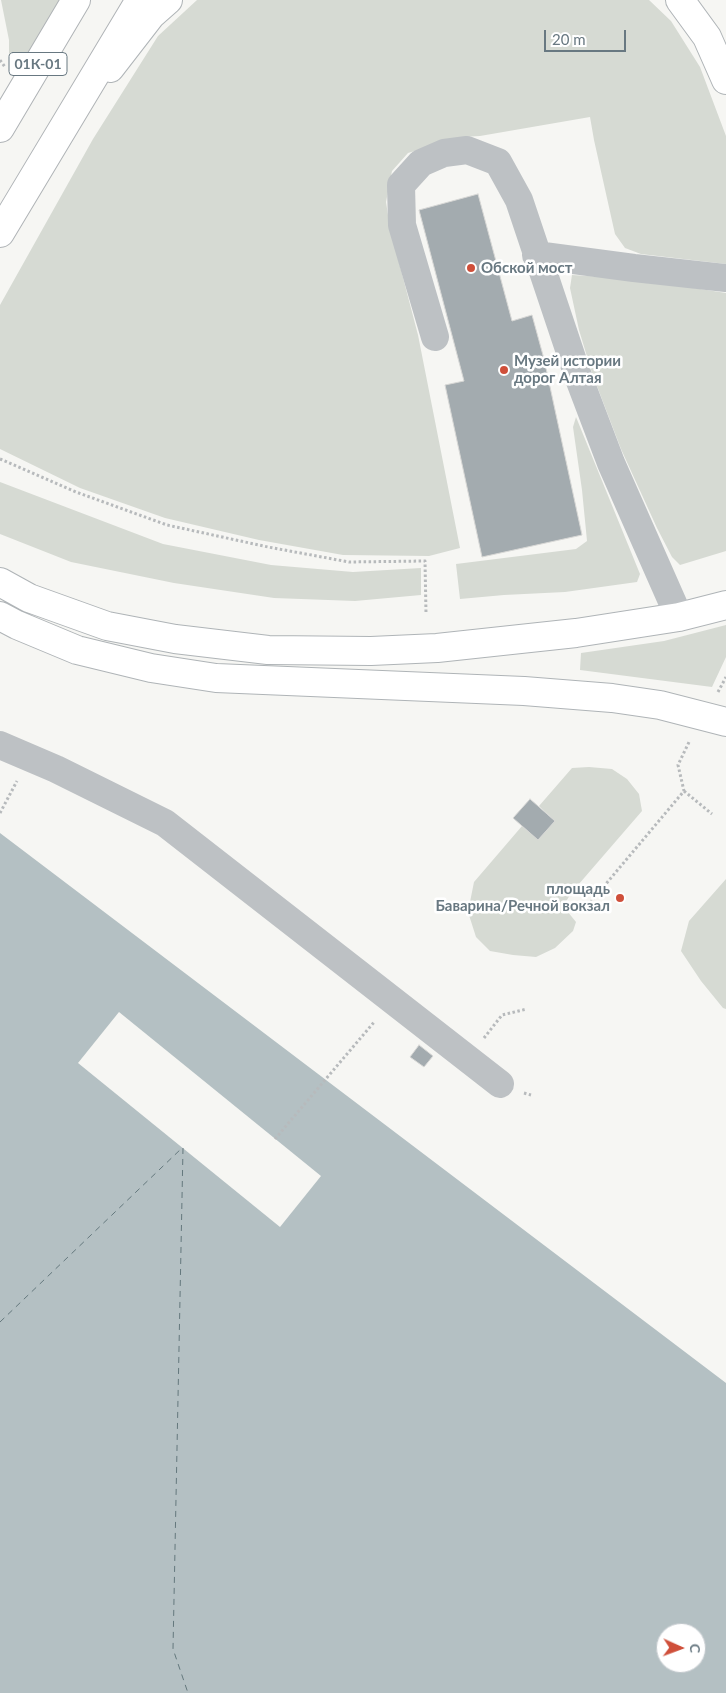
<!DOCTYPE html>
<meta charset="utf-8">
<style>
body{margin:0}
#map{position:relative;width:726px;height:1693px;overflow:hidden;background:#f6f6f3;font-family:Lato,sans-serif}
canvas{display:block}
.north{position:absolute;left:656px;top:1623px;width:50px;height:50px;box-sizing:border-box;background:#fff;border:1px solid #c3c9cd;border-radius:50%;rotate:92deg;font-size:14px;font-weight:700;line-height:20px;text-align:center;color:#687881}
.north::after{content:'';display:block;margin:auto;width:18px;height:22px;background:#cf4f3a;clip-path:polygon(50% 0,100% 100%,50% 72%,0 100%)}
.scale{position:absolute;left:544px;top:30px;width:82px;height:22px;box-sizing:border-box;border:2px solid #687881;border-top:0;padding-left:6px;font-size:15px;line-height:18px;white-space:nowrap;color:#687881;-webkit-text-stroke:4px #fff;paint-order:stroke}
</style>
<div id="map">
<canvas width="726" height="1693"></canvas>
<div class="north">С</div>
<div class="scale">20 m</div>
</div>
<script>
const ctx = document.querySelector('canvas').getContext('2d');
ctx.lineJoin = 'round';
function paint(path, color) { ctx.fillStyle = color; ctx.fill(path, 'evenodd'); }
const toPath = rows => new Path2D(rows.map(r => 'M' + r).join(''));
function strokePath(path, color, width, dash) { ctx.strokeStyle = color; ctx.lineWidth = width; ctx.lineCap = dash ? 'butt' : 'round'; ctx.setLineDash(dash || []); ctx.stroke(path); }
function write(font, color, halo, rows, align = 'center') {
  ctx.font = font + ' Lato,sans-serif'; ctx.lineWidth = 5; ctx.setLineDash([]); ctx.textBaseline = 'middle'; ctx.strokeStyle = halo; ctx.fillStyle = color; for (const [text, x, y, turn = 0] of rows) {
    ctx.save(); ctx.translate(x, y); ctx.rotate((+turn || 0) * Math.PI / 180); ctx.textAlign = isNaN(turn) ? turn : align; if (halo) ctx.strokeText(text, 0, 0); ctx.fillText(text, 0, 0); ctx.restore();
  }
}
paint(toPath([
 [1,0,62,0,18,72,9,66,9,40],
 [197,0,649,0,671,21,700,67,726,136,726,264,641,254,625,248,615,234,594,140,590,117,480,136,462,137,408,153,392,171,386,202,390,228,418,335,460,548,429,556,343,555,259,540,165,518,80,488,0,449,0,305,93,139,158,36],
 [572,275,636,279,726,293,726,551,680,565,672,557,657,528,621,449,592,373,579,330,570,288],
 [576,417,640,574,637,582,565,592,504,595,460,599,456,564,576,549,587,541,582,490,573,427],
 [0,482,163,544,271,565,353,572,421,568,421,595,355,601,274,598,174,583,71,562,0,534],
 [726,625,726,657,712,687,580,670,581,653,664,641],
 [589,767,612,769,627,779,639,794,642,811,572,892,563,906,576,922,573,931,555,948,536,957,513,955,490,951,476,937,468,912,474,882,522,826,538,840,555,821,539,806,572,768],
 [726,879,726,1009,723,1008,701,981,681,951,689,921]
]), '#d6dad3');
paint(toPath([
 [0,833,726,1383,726,1693,0,1693],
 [666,1633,696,1633,696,1663,666,1663]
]), '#b4c0c3');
paint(toPath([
 [119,1012,321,1176,280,1227,78,1063]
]), '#f6f6f3');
strokePath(toPath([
 [183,1148,173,1649,188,1693],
 [0,1322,182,1148]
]), '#64787d', 1, [6, 5]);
const building = toPath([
 [478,194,512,321,532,315,544,359,582,535,482,557,445,385,464,381,419,210,478,194],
 [530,799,555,821,538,840,513,818,530,799],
 [419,1045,433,1056,424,1067,410,1057,419,1045]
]);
paint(building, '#a3abaf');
strokePath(building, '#d7d7d5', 1);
const major = toPath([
 [680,0,707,37,726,80],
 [110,68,151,15,168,0],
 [0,582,29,598,107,626,175,639,268,650,371,651,437,648,576,633,679,617,726,605],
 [0,616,17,625,77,650,151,668,216,678,524,691,612,698,660,705,726,722]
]);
const highway = toPath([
 [0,128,76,0],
 [0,233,140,0]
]);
strokePath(major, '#afb4b7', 30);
strokePath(highway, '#afb3b6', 30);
strokePath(toPath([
 [0,60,5,67],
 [0,459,76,492,167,525,268,547,349,562,425,561,426,614],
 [718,692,726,677],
 [684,791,712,814],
 [0,813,17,781],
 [584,910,684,791,678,765,690,740],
 [484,1038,502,1015,527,1009],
 [524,1093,531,1095],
 [275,1139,375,1021]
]), '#b7babc', 3, [2.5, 2.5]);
strokePath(toPath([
 [536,255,634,268,726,278],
 [435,337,402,225,401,185,421,163,444,153,467,150,498,162,519,200,578,376,611,463,679,617],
 [0,745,56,769,165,823,500,1084]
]), '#bdc1c4', 28);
strokePath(major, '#fff', 28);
strokePath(highway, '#fff', 28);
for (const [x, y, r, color] of [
 [471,268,5,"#cf4f3a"],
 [504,370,5,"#cf4f3a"],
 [620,898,5,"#cf4f3a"]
]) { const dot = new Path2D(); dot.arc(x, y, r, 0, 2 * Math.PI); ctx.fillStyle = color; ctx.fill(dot); strokePath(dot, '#fff', 2); }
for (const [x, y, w] of [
 [38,64,58]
]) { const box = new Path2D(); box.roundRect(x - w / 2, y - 11.5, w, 23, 4); ctx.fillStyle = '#fff'; ctx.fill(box); strokePath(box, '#687881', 1); }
write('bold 14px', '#687881', null, [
 ["01К-01",38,64]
]);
write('bold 15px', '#687881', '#fff', [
 ["Обской мост",481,268],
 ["Музей истории",514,361],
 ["дорог Алтая",514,378],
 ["площадь",610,889,"right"],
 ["Баварина/Речной вокзал",610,906,"right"]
], 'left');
</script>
